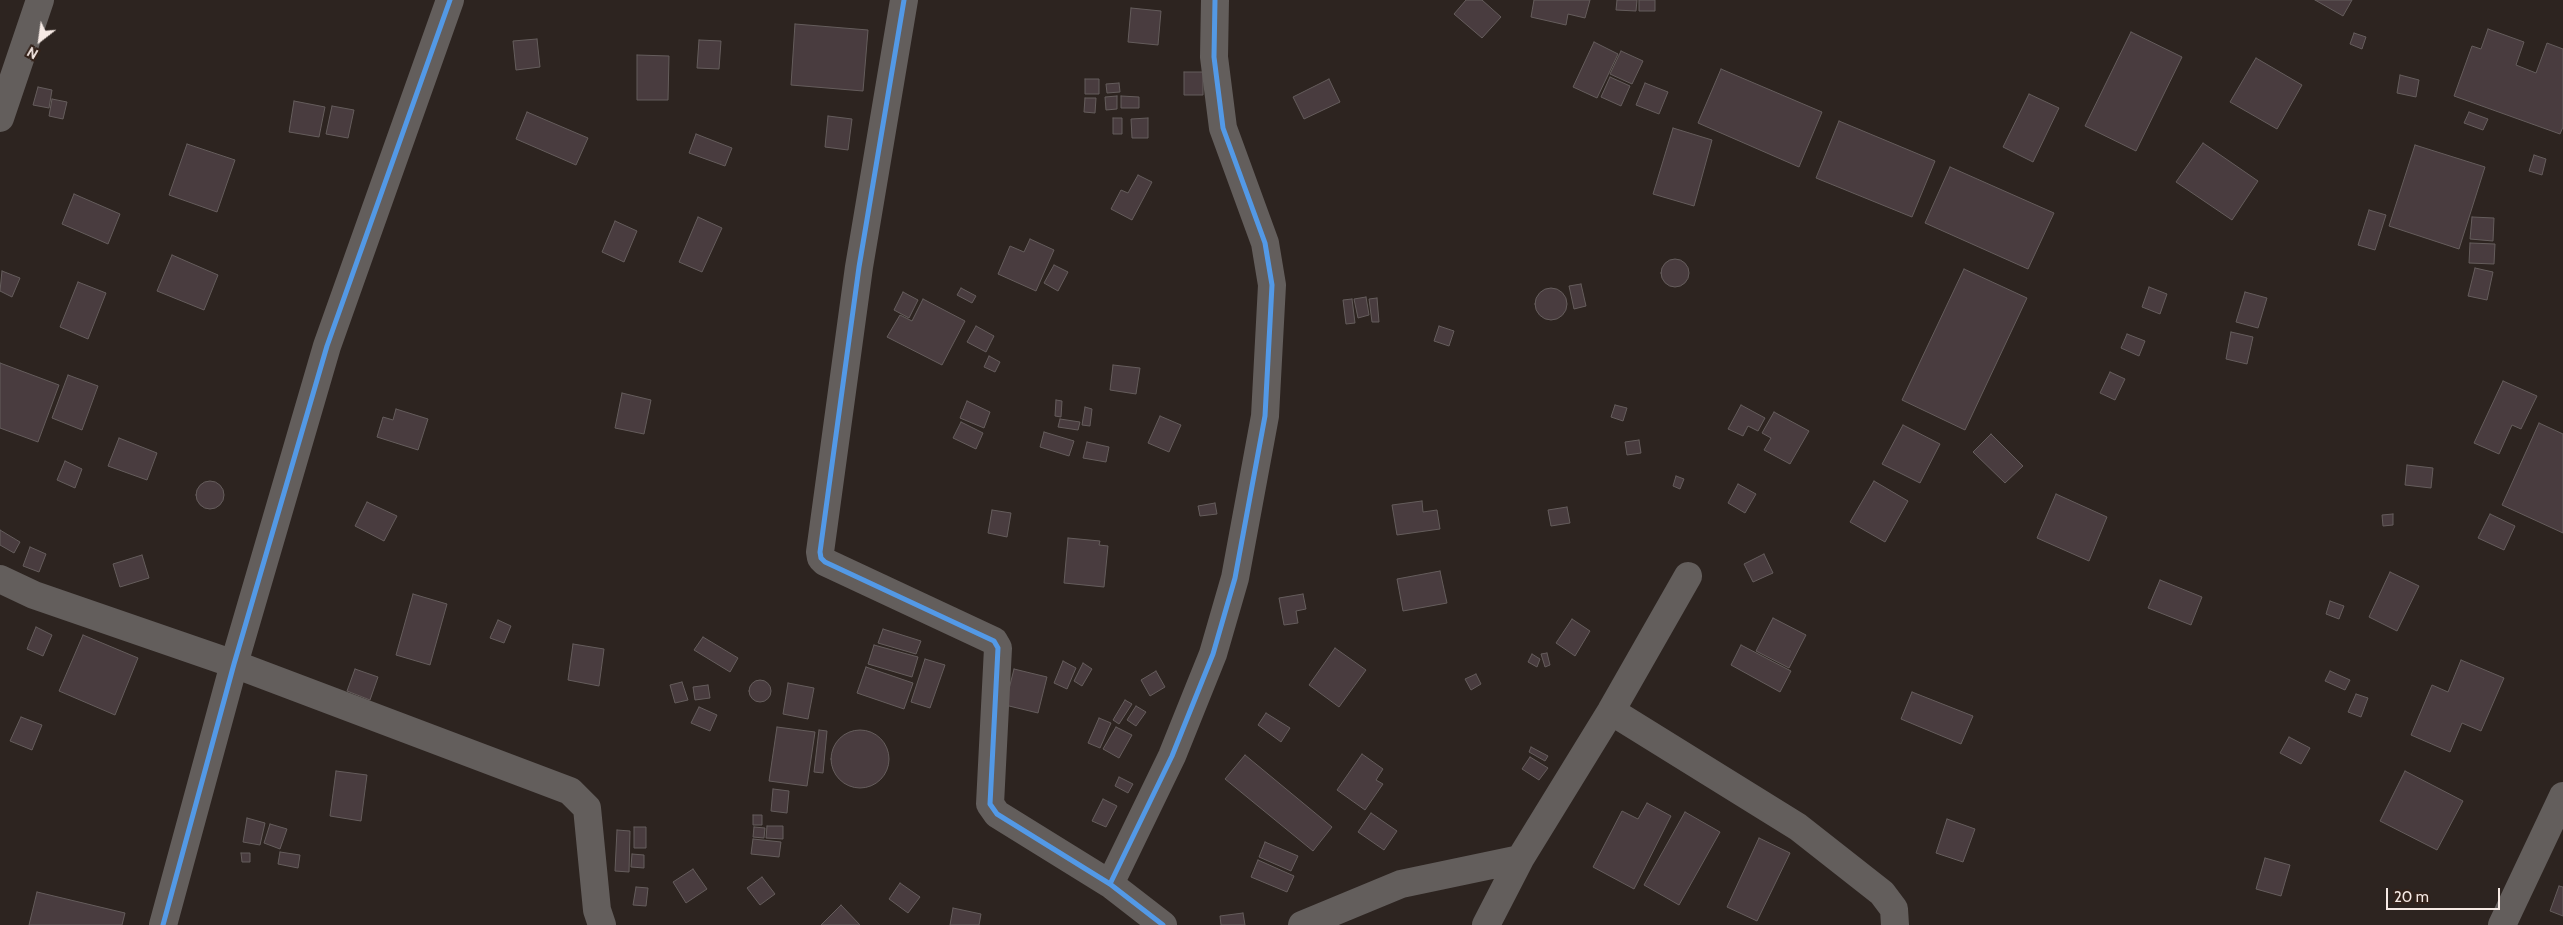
<!DOCTYPE html>
<style>
body{margin:0}
#map{position:relative;width:2563px;height:925px;overflow:hidden;background:#2d2420;font-family:Cabin,sans-serif}
canvas{display:block}
.north{position:absolute;left:15px;top:15px;width:50px;height:50px;-webkit-text-stroke:4px #33221a;paint-order:stroke;rotate:210deg;font-size:14px;font-weight:700;line-height:20px;text-align:center;color:#f6eae5}
.north::after{content:'';display:block;margin:auto;width:18px;height:22px;background:#f6eae5;clip-path:polygon(50% 0,100% 100%,50% 72%,0 100%)}
.scale{position:absolute;left:2386px;top:888px;width:114px;height:22px;box-sizing:border-box;border:2px solid #f6eae5;border-top:0;padding-left:6px;font-size:15px;line-height:18px;white-space:nowrap;color:#f6eae5;-webkit-text-stroke:4px #33221a;paint-order:stroke}
</style>
<div id="map">
<canvas width="2563" height="925"></canvas>
<div class="north">N</div>
<div class="scale">20 m</div>
</div>
<script>
const ctx = document.querySelector('canvas').getContext('2d');
ctx.lineJoin = 'round';
function paint(path, color) { ctx.fillStyle = color; ctx.fill(path, 'evenodd'); }
const toPath = rows => new Path2D(rows.map(r => 'M' + r).join(''));
function strokePath(path, color, width, dash) { ctx.strokeStyle = color; ctx.lineWidth = width; ctx.lineCap = dash ? 'butt' : 'round'; ctx.setLineDash(dash || []); ctx.stroke(path); }
const building = toPath([
 [1466,0,1482,0,1501,17,1482,38,1454,14,1466,0],
 [1534,0,1590,0,1585,18,1568,14,1566,25,1531,17,1534,0],
 [1617,0,1637,0,1636,11,1616,10,1617,0],
 [1639,0,1655,0,1655,11,1639,11,1639,0],
 [2315,0,2352,0,2343,16,2315,0],
 [1131,8,1161,11,1158,45,1128,42,1131,8],
 [795,24,868,30,863,91,791,85,795,24],
 [2488,29,2524,42,2516,65,2536,73,2547,43,2563,49,2563,127,2560,134,2454,96,2472,46,2481,49,2488,29],
 [2131,32,2182,57,2136,151,2085,126,2131,32],
 [2354,33,2366,37,2362,49,2350,44,2354,33],
 [537,39,540,67,516,70,513,41,537,39],
 [699,40,721,41,719,69,697,68,699,40],
 [1594,42,1618,54,1597,98,1573,87,1594,42],
 [1621,51,1643,61,1632,84,1610,74,1621,51],
 [637,55,669,56,668,100,637,100,637,55],
 [2256,58,2302,85,2277,129,2230,102,2256,58],
 [1721,69,1822,112,1799,167,1698,123,1721,69],
 [1184,72,1203,72,1203,95,1184,95,1184,72],
 [2400,75,2419,80,2416,97,2397,93,2400,75],
 [1610,77,1630,86,1621,106,1601,97,1610,77],
 [1085,79,1099,79,1099,94,1085,94,1085,79],
 [1329,79,1340,102,1304,119,1293,97,1329,79],
 [1119,83,1120,92,1107,93,1106,84,1119,83],
 [1645,83,1668,92,1659,114,1636,105,1645,83],
 [38,87,52,90,49,108,33,105,38,87],
 [2029,94,2059,108,2033,162,2003,147,2029,94],
 [1117,96,1117,109,1106,110,1105,97,1117,96],
 [1121,96,1139,97,1139,108,1121,108,1121,96],
 [1085,98,1096,98,1095,113,1084,112,1085,98],
 [52,99,67,102,63,119,49,116,52,99],
 [294,101,325,107,319,137,289,132,294,101],
 [332,106,354,110,348,138,326,134,332,106],
 [527,112,588,138,576,165,516,139,527,112],
 [2469,112,2488,119,2483,130,2464,123,2469,112],
 [828,116,852,119,848,150,825,147,828,116],
 [1113,118,1122,118,1122,134,1113,134,1113,118],
 [1148,118,1148,138,1132,138,1131,119,1148,118],
 [1839,121,1935,161,1912,217,1816,178,1839,121],
 [1673,128,1712,140,1694,206,1653,194,1673,128],
 [696,134,732,148,725,166,689,153,696,134],
 [2203,143,2258,181,2232,220,2176,182,2203,143],
 [187,144,235,160,217,212,169,195,187,144],
 [2415,145,2485,167,2459,249,2389,226,2415,145],
 [2534,155,2546,159,2542,175,2529,171,2534,155],
 [1950,167,2054,213,2028,269,1925,223,1950,167],
 [1138,175,1152,182,1132,220,1111,209,1121,190,1128,193,1138,175],
 [74,194,120,214,108,244,62,224,74,194],
 [2369,210,2386,215,2375,250,2358,245,2369,210],
 [698,217,722,228,702,272,679,262,698,217],
 [2472,217,2494,218,2493,241,2470,239,2472,217],
 [615,221,637,231,624,262,602,252,615,221],
 [1030,239,1054,250,1036,291,998,274,1010,246,1024,252,1030,239],
 [2470,243,2495,244,2494,264,2469,263,2470,243],
 [172,255,218,275,204,310,157,291,172,255],
 '1661 273a14 14 0 1 1 28 0a14 14 0 1 1-28 0Z',
 [1054,265,1068,272,1058,291,1044,283,1054,265],
 [2475,268,2493,272,2487,300,2468,296,2475,268],
 [1964,269,2027,298,1965,430,1902,400,1964,269],
 [2,271,20,278,12,297,0,291,2,271],
 [78,282,106,293,88,339,60,327,78,282],
 [1581,284,1586,306,1574,309,1569,286,1581,284],
 [2149,287,2167,294,2160,314,2142,307,2149,287],
 [961,288,976,296,972,303,957,295,961,288],
 '1535 304a16 16 0 1 1 32 0a16 16 0 1 1-32 0Z',
 [903,292,918,300,909,318,894,310,903,292],
 [2245,292,2267,298,2258,328,2236,322,2245,292],
 [1366,297,1369,315,1358,318,1354,299,1366,297],
 [1377,298,1379,322,1372,322,1369,299,1377,298],
 [923,299,965,321,942,365,887,337,900,315,912,321,923,299],
 [1352,299,1355,323,1346,324,1343,300,1352,299],
 [976,326,994,336,986,352,967,342,976,326],
 [1439,326,1454,331,1449,346,1434,341,1439,326],
 [2231,332,2253,337,2247,364,2226,359,2231,332],
 [2127,334,2145,341,2139,356,2121,348,2127,334],
 [989,356,1000,362,995,372,984,367,989,356],
 [0,363,59,385,38,442,0,428,0,363],
 [1113,365,1140,368,1136,394,1110,390,1113,365],
 [2110,372,2125,379,2115,400,2100,393,2110,372],
 [68,375,98,386,82,430,52,418,68,375],
 [2503,381,2537,396,2521,429,2512,425,2499,454,2474,443,2503,381],
 [622,393,651,400,644,434,615,428,622,393],
 [1056,400,1062,401,1061,417,1055,416,1056,400],
 [967,401,990,412,984,428,960,418,967,401],
 [1615,405,1627,408,1623,421,1611,417,1615,405],
 [1741,405,1765,418,1758,431,1748,426,1743,436,1728,429,1741,405],
 [1085,407,1092,409,1090,426,1082,425,1085,407],
 [396,409,428,419,418,450,377,437,383,417,393,420,396,409],
 [1774,412,1809,431,1790,464,1764,450,1771,438,1762,433,1774,412],
 [1160,416,1181,425,1169,452,1148,443,1160,416],
 [1060,419,1080,422,1078,430,1058,427,1060,419],
 [961,422,983,433,976,449,953,438,961,422],
 [2539,423,2563,434,2563,533,2502,505,2539,423],
 [1903,425,1940,444,1920,483,1882,464,1903,425],
 [1044,432,1074,441,1069,456,1040,447,1044,432],
 [1991,434,2023,466,2005,483,1973,452,1991,434],
 [119,438,157,453,147,480,108,466,119,438],
 [1639,440,1641,453,1627,455,1625,442,1639,440],
 [1087,442,1109,447,1106,462,1083,458,1087,442],
 [65,461,82,469,75,488,57,480,65,461],
 [2407,465,2433,468,2431,488,2405,485,2407,465],
 [1676,476,1684,479,1680,489,1673,486,1676,476],
 [1874,481,1908,501,1885,542,1850,522,1874,481],
 '196 495a14 14 0 1 1 28 0a14 14 0 1 1-28 0Z',
 [1738,484,1756,494,1745,513,1728,503,1738,484],
 [2056,494,2107,517,2089,561,2037,538,2056,494],
 [1422,501,1423,512,1437,510,1440,529,1397,535,1392,505,1422,501],
 [367,502,397,516,384,541,355,526,367,502],
 [1215,503,1217,514,1200,516,1198,506,1215,503],
 [1567,507,1570,523,1551,526,1548,510,1567,507],
 [992,510,1011,513,1007,537,988,533,992,510],
 [2393,514,2393,525,2383,526,2382,515,2393,514],
 [2490,514,2515,526,2504,550,2478,538,2490,514],
 [0,530,20,542,14,553,0,545,0,530],
 [1068,538,1100,541,1099,545,1108,546,1104,587,1064,583,1068,538],
 [30,547,46,554,39,572,23,566,30,547],
 [1764,554,1773,573,1753,582,1744,564,1764,554],
 [142,555,149,578,120,587,113,564,142,555],
 [1440,571,1447,603,1403,611,1397,579,1440,571],
 [2390,572,2419,586,2397,631,2369,617,2390,572],
 [2160,580,2202,597,2191,625,2148,608,2160,580],
 [413,594,447,604,430,665,396,655,413,594],
 [1303,594,1306,609,1296,611,1298,623,1284,625,1279,598,1303,594],
 [2330,601,2344,606,2339,619,2326,614,2330,601],
 [1773,618,1806,635,1789,668,1756,651,1773,618],
 [1572,619,1590,631,1575,656,1556,643,1572,619],
 [498,620,511,626,504,643,490,638,498,620],
 [36,627,52,635,43,656,27,649,36,627],
 [883,629,921,641,916,654,878,643,883,629],
 [83,635,138,658,115,715,59,691,83,635],
 [703,637,738,658,730,672,694,650,703,637],
 [573,644,604,649,599,686,568,680,573,644],
 [874,645,918,657,912,677,868,664,874,645],
 [1741,645,1791,671,1780,692,1731,665,1741,645],
 [1335,648,1366,670,1339,707,1309,685,1335,648],
 [1547,653,1550,665,1545,667,1541,654,1547,653],
 [1532,654,1540,659,1537,667,1528,662,1532,654],
 [925,659,945,665,930,708,911,702,925,659],
 [2461,660,2504,678,2481,731,2462,723,2450,752,2411,735,2432,685,2448,692,2461,660],
 [1063,661,1076,668,1067,689,1054,683,1063,661],
 [1083,663,1092,669,1082,686,1074,681,1083,663],
 [866,667,913,683,904,709,857,693,866,667],
 [355,669,378,677,370,700,347,691,355,669],
 [1014,669,1047,677,1038,713,1005,705,1014,669],
 [1156,671,1165,687,1150,696,1141,680,1156,671],
 [2330,671,2350,680,2345,690,2325,681,2330,671],
 [1476,674,1481,684,1471,690,1465,679,1476,674],
 '749 691a11 11 0 1 1 22 0a11 11 0 1 1-22 0Z',
 [682,682,688,700,675,703,670,685,682,682],
 [788,683,814,688,808,719,783,714,788,683],
 [708,685,710,698,695,700,693,687,708,685],
 [1912,692,1973,716,1961,744,1901,719,1912,692],
 [2356,694,2368,698,2361,717,2348,712,2356,694],
 [1125,700,1132,704,1119,724,1113,720,1125,700],
 [1136,706,1146,712,1136,726,1127,720,1136,706],
 [699,707,717,715,710,731,691,723,699,707],
 [1266,713,1290,728,1281,742,1258,725,1266,713],
 [21,717,42,725,32,750,10,741,21,717],
 [1099,718,1111,723,1100,748,1088,743,1099,718],
 [777,727,815,732,807,786,769,781,777,727],
 [1116,727,1132,735,1119,758,1103,749,1116,727],
 [819,730,827,731,823,773,814,772,819,730],
 '831 759a29 29 0 1 1 58 0a29 29 0 1 1-58 0Z',
 [2289,737,2310,748,2301,764,2280,753,2289,737],
 [1531,747,1548,756,1545,761,1529,752,1531,747],
 [1362,754,1383,769,1376,780,1383,784,1365,810,1337,790,1362,754],
 [1245,755,1332,827,1313,851,1225,779,1245,755],
 [1530,757,1548,768,1539,780,1522,769,1530,757],
 [336,771,367,775,361,821,330,816,336,771],
 [2405,771,2463,801,2437,850,2380,821,2405,771],
 [1119,777,1133,784,1128,793,1115,786,1119,777],
 [773,789,789,791,787,813,771,811,773,789],
 [1103,799,1117,806,1106,827,1092,821,1103,799],
 [1647,803,1671,816,1634,889,1593,867,1622,811,1638,819,1647,803],
 [1685,812,1720,832,1679,905,1644,885,1685,812],
 [1371,813,1397,831,1384,850,1358,832,1371,813],
 [753,815,762,815,762,825,753,825,753,815],
 [247,818,265,823,260,845,243,842,247,818],
 [1947,819,1975,829,1963,862,1936,853,1947,819],
 [270,824,287,829,280,849,264,843,270,824],
 [767,826,783,826,783,839,766,838,767,826],
 [634,827,646,827,646,848,634,848,634,827],
 [754,827,765,828,764,838,753,837,754,827],
 [617,830,630,831,629,872,615,871,617,830],
 [1759,838,1790,853,1757,921,1727,907,1759,838],
 [753,839,781,842,779,857,751,854,753,839],
 [1265,842,1298,856,1291,871,1259,857,1265,842],
 [280,852,300,855,298,868,278,864,280,852],
 [241,853,250,853,250,862,242,862,241,853],
 [632,854,644,855,644,868,631,867,632,854],
 [2265,858,2290,865,2281,896,2256,889,2265,858],
 [1258,860,1294,876,1287,892,1251,877,1258,860],
 [693,869,707,889,686,903,673,882,693,869],
 [762,877,775,894,760,905,747,888,762,877],
 [900,883,920,897,908,913,889,899,900,883],
 [2559,886,2563,887,2563,916,2550,911,2559,886],
 [636,887,648,888,646,906,633,905,636,887],
 [37,892,125,913,122,925,29,925,37,892],
 [841,905,860,925,821,925,841,905],
 [953,908,981,914,979,925,950,925,953,908],
 [1243,913,1245,925,1221,925,1220,916,1243,913]
]);
paint(building, '#493c3f');
strokePath(building, '#655d5c', 1);
strokePath(toPath([
 [904,0,859,267,820,552,821,558,825,562,994,641,998,648,990,804,997,814,1110,884],
 [0,118,40,0],
 [0,579,34,595,234,664,570,791,587,808,597,910,602,925],
 [1611,711,1798,827,1882,893,1894,909,1895,925],
 [163,925,234,664,327,346,450,0],
 [1163,925,1110,884,1172,756,1213,654,1235,578,1265,416,1272,285,1265,243,1223,128,1214,57,1215,0],
 [1302,925,1401,884,1520,859],
 [1486,925,1520,859,1611,711,1688,576],
 [2502,925,2563,796]
]), '#635e5c', 28);
strokePath(toPath([
 [904,0,859,267,820,552,821,558,825,562,994,641,998,648,990,804,997,814,1110,884],
 [163,925,234,664,327,346,450,0],
 [1163,925,1110,884,1172,756,1213,654,1235,578,1265,416,1272,285,1265,243,1223,128,1214,57,1215,0]
]), '#5399e6', 5);
</script>
